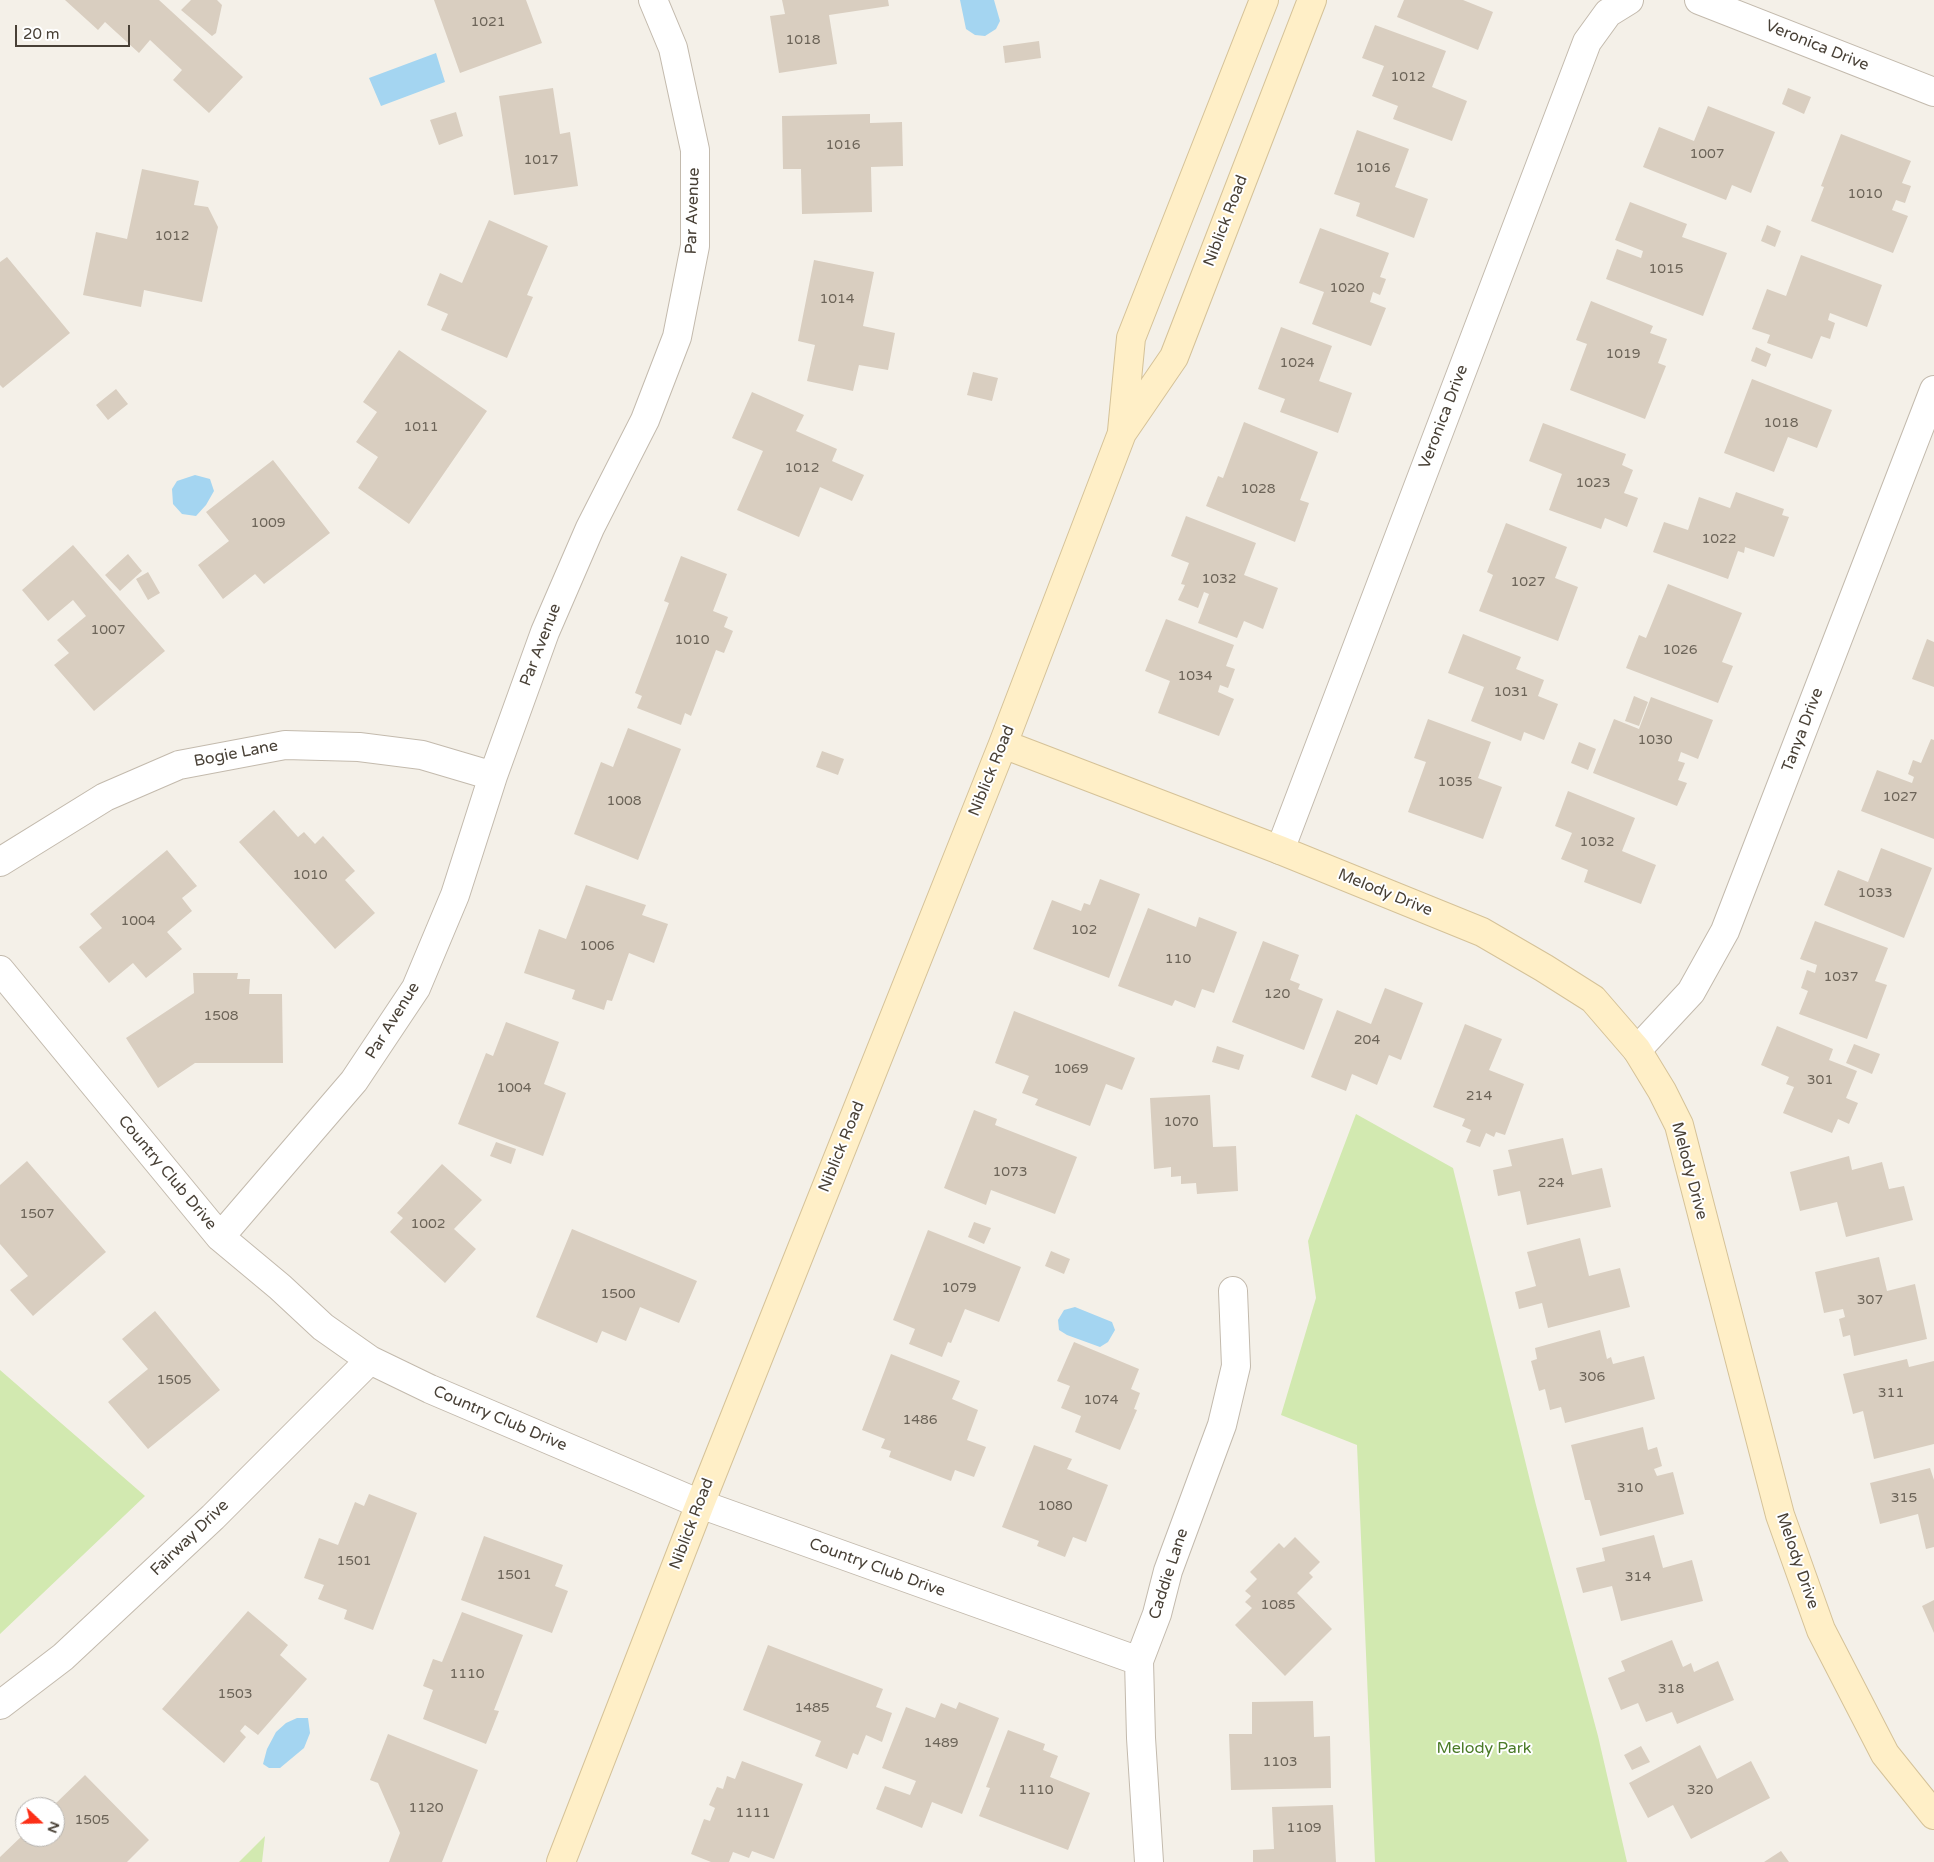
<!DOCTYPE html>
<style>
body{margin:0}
#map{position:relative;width:1934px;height:1862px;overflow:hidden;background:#f4f0e8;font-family:"Varela Round",sans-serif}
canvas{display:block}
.north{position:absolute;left:15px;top:1797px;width:50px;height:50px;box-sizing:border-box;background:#fff;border:1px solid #b6b3af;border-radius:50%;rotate:111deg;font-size:14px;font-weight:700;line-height:20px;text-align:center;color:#484036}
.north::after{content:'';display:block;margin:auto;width:18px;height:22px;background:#fc2f17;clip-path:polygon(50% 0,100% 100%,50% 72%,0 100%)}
.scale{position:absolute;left:15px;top:25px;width:115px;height:22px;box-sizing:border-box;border:2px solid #484036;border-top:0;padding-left:6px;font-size:15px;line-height:18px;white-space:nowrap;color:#484036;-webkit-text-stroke:4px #fff;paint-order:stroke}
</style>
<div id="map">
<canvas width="1934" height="1862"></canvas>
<div class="north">N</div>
<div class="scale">20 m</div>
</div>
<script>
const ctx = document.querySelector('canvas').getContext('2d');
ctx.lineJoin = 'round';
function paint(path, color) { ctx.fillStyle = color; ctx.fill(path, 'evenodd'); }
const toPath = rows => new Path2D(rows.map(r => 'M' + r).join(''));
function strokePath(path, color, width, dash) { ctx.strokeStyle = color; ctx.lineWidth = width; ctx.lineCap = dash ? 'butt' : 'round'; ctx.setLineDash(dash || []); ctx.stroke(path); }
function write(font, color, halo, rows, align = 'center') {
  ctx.font = font + ' "Varela Round",sans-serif'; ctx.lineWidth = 4; ctx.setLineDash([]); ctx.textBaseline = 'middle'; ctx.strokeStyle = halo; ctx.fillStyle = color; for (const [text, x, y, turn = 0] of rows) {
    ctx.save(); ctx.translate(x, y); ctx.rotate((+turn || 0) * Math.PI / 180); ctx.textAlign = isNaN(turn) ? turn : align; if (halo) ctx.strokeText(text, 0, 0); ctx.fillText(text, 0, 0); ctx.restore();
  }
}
paint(toPath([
 [1356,1114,1453,1168,1536,1505,1598,1736,1627,1862,1375,1862,1357,1445,1281,1415,1316,1298,1308,1241],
 [0,1370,145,1496,0,1634],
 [265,1836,262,1862,239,1862]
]), '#d2e9b0');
paint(toPath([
 [960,0,994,0,1000,21,996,29,985,36,975,35,966,29],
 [436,53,445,82,381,106,369,78],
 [195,475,210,479,214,491,206,505,196,516,182,514,173,504,172,489,177,481],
 [1075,1307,1112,1322,1115,1330,1108,1342,1100,1347,1067,1335,1059,1330,1058,1320,1064,1310],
 [297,1718,308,1718,310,1733,304,1748,280,1768,269,1768,263,1764,267,1749,276,1732,286,1723]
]), '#a4d5f1');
paint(toPath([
 [65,0,159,0,243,77,209,113,173,80,182,70,150,40,139,53,105,22,98,30],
 [191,0,217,0,222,5,216,33,212,36,181,10],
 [434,0,526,0,542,43,460,73],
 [782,0,888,0,889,6,829,15,837,64,779,73,770,16,785,14],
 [1404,0,1463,0,1493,12,1478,50,1397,17],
 [1375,25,1446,51,1432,87,1467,101,1452,141,1393,119,1398,106,1372,96,1384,66,1362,58],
 [1039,41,1041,58,1005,63,1003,46],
 [553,88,560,134,570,132,578,186,514,195,499,96],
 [1788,88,1811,97,1804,114,1782,104],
 [1708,106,1775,132,1751,193,1732,185,1726,200,1643,167,1659,127,1694,141],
 [456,112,463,136,439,145,430,120],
 [870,114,870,123,902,122,903,166,871,167,872,212,802,214,801,169,783,169,782,116],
 [1357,130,1409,149,1395,187,1428,199,1414,238,1356,216,1360,203,1334,194],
 [1841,134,1911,161,1902,183,1911,186,1905,203,1896,200,1892,210,1908,216,1893,253,1811,221,1824,187,1821,186],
 [142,169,199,181,194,205,208,207,218,227,202,302,144,290,141,307,83,295,96,232,127,239],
 [1630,202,1687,224,1682,237,1727,253,1703,316,1606,279,1617,249,1641,258,1643,251,1615,240],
 [489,220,548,246,527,295,533,297,507,358,441,330,448,314,427,305,440,273,462,283],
 [1767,225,1781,231,1775,247,1761,241],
 [1320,228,1389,253,1380,277,1386,279,1380,295,1373,292,1370,302,1386,308,1371,346,1312,324,1324,292,1299,283],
 [1801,255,1882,285,1867,327,1830,313,1828,320,1835,323,1830,339,1821,336,1812,359,1767,343,1770,335,1752,329,1767,289,1786,296],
 [7,257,70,333,3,388,0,385,0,262],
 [814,260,874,272,863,326,895,333,888,370,859,365,853,391,807,381,815,345,798,341],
 [1591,301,1653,326,1650,333,1667,339,1658,363,1666,366,1645,419,1570,390,1587,344,1576,340],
 [1281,327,1332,346,1319,381,1352,393,1338,433,1280,412,1285,399,1258,389],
 [1756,347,1771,354,1766,367,1751,361],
 [399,350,487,411,409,524,358,488,378,457,356,442,377,412,363,402],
 [973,372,998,378,992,401,967,395],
 [1752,379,1832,410,1817,448,1788,437,1774,472,1724,453],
 [116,389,128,404,108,420,96,405],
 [752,392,804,415,796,431,837,449,832,461,864,475,852,501,820,487,799,537,737,510,763,451,732,438],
 [1244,422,1318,452,1300,500,1309,503,1295,542,1206,506,1218,476,1223,478],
 [1543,423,1626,454,1622,465,1633,470,1624,493,1638,498,1627,527,1605,518,1601,529,1549,510,1562,474,1529,461],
 [273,460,330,533,264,584,255,574,223,599,198,565,229,541,206,512],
 [1736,492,1784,509,1782,515,1789,517,1774,557,1745,547,1744,553,1738,551,1728,579,1653,552,1664,522,1688,530,1699,497,1730,508],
 [1186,516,1256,543,1244,575,1278,588,1263,629,1244,621,1237,638,1198,623,1209,594,1204,592,1198,608,1178,600,1185,585,1181,584,1189,563,1171,556],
 [1506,523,1567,547,1555,578,1578,587,1558,641,1479,611,1493,575,1487,572],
 [73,545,165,651,94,711,54,665,69,653,57,640,86,616,73,600,48,621,22,590],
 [128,554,142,571,120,591,105,575],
 [681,556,727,574,713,611,728,617,724,627,733,631,724,653,716,650,691,716,685,713,681,725,637,708,642,696,635,693,669,603,664,601],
 [148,572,160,593,148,600,136,579],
 [1668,584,1742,613,1722,662,1733,666,1718,703,1626,668,1639,635,1646,638],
 [1166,619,1234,645,1226,666,1235,669,1228,688,1220,685,1218,692,1234,699,1219,736,1158,713,1170,681,1145,671],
 [1463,634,1521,657,1516,669,1544,680,1538,696,1558,704,1544,740,1524,732,1521,741,1471,721,1484,687,1448,673],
 [1927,639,1934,642,1934,687,1912,679],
 [1634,696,1648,702,1639,726,1625,721],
 [1651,697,1713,720,1698,759,1681,752,1678,761,1685,763,1678,780,1687,783,1677,806,1593,773,1614,719,1639,729],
 [1428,719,1491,742,1478,778,1502,787,1483,839,1408,812,1426,762,1414,758],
 [628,728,681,749,638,860,574,834,601,762,613,767],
 [1931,739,1934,740,1934,839,1861,811,1877,770,1912,783,1914,777,1908,774,1913,760,1921,763],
 [1579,742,1596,749,1588,770,1571,763],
 [822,751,844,759,838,775,816,767],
 [1568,791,1635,818,1622,851,1656,865,1641,904,1584,882,1588,870,1561,859,1572,833,1555,826],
 [274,810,298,837,304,832,315,844,323,836,355,871,345,880,375,913,335,949,239,842],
 [1881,848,1932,868,1904,938,1824,905,1838,870,1868,882],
 [167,850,197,886,182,898,192,911,167,932,182,949,146,978,133,963,109,983,79,947,102,928,90,914],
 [1100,879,1140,894,1109,978,1033,949,1052,900,1081,911,1084,903,1090,905],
 [586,885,646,905,642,915,668,924,654,963,629,953,612,1001,607,1000,604,1010,572,999,575,990,524,973,539,929,566,939],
 [1148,908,1196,927,1199,917,1237,932,1214,993,1202,989,1195,1008,1175,1000,1172,1006,1118,986],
 [1815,921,1888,948,1875,981,1887,985,1867,1039,1799,1014,1808,991,1801,988,1807,970,1815,973,1817,965,1800,959],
 [1263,941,1299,955,1290,980,1300,984,1298,989,1323,999,1304,1050,1232,1022],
 [193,973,238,973,237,979,250,979,249,994,282,994,283,1063,195,1063,158,1088,126,1038,194,993],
 [1385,988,1423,1003,1401,1060,1389,1055,1377,1085,1352,1074,1346,1091,1311,1077,1337,1010,1371,1024],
 [1014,1011,1135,1058,1122,1090,1106,1084,1090,1126,1035,1105,1038,1099,1022,1093,1029,1076,995,1063],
 [506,1022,559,1042,544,1084,566,1093,543,1156,458,1124,486,1053,493,1056],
 [1465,1024,1502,1039,1489,1070,1524,1084,1505,1135,1496,1132,1494,1137,1486,1133,1480,1147,1466,1142,1471,1130,1462,1126,1465,1119,1433,1107],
 [1777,1026,1833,1049,1829,1060,1857,1071,1846,1098,1858,1103,1849,1124,1838,1119,1832,1133,1783,1113,1794,1087,1786,1084,1789,1077,1761,1065],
 [1854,1044,1880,1054,1872,1074,1846,1063],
 [1217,1046,1244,1055,1239,1070,1212,1062],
 [1210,1095,1213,1147,1236,1146,1238,1191,1197,1194,1196,1183,1181,1184,1181,1176,1171,1177,1171,1167,1154,1169,1150,1098],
 [974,1110,997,1119,995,1125,1077,1157,1055,1214,991,1190,986,1205,944,1188],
 [1563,1138,1572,1175,1602,1168,1611,1207,1527,1225,1520,1191,1498,1196,1493,1170,1512,1166,1508,1150],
 [496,1142,516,1149,511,1164,490,1156],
 [1849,1156,1852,1170,1882,1162,1889,1189,1904,1186,1913,1220,1846,1237,1837,1202,1800,1211,1790,1172],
 [27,1161,106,1252,33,1316,10,1290,28,1276,0,1244,0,1185],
 [442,1164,482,1200,454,1229,476,1249,445,1283,390,1232,403,1218,397,1213],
 [974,1222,991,1228,984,1244,968,1237],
 [572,1229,697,1281,679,1323,640,1307,626,1341,602,1331,597,1343,536,1317],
 [928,1230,1021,1267,999,1322,965,1309,951,1343,948,1342,942,1357,909,1344,915,1329,893,1320],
 [1580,1238,1589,1276,1620,1268,1630,1307,1548,1328,1542,1303,1519,1309,1515,1292,1536,1286,1527,1252],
 [1051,1251,1070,1259,1064,1274,1045,1266],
 [1879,1257,1887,1291,1915,1284,1927,1339,1854,1356,1850,1335,1843,1337,1839,1319,1845,1317,1843,1309,1824,1313,1815,1272],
 [155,1311,220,1390,148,1449,108,1402,148,1369,122,1339],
 [1600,1330,1607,1359,1611,1357,1613,1364,1644,1356,1655,1399,1565,1423,1561,1407,1550,1410,1545,1389,1539,1391,1531,1361,1537,1359,1535,1348],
 [1074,1342,1139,1369,1131,1389,1140,1393,1134,1409,1137,1410,1120,1450,1075,1432,1081,1416,1061,1408,1070,1386,1057,1381],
 [891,1354,960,1381,952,1399,978,1410,967,1440,986,1447,974,1477,955,1470,951,1481,889,1457,891,1451,881,1448,885,1439,862,1430],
 [1907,1359,1909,1367,1934,1361,1934,1444,1874,1459,1863,1411,1853,1414,1843,1374],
 [1643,1427,1648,1450,1657,1447,1662,1466,1654,1469,1657,1476,1673,1472,1684,1514,1600,1536,1590,1500,1585,1500,1571,1445],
 [1034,1445,1072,1459,1067,1469,1108,1485,1086,1542,1073,1537,1065,1557,1037,1546,1039,1541,1002,1527],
 [1930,1468,1934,1480,1934,1547,1926,1549,1918,1514,1880,1524,1870,1483],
 [369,1494,417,1513,373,1630,344,1619,347,1610,318,1599,324,1585,304,1578,319,1538,338,1545,355,1502,364,1506],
 [1654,1535,1663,1568,1692,1560,1703,1601,1621,1621,1612,1586,1583,1593,1576,1568,1605,1561,1602,1548],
 [484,1536,563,1565,555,1586,568,1591,552,1633,461,1600],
 [1295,1537,1320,1562,1309,1573,1313,1577,1297,1593,1332,1629,1285,1676,1235,1625,1252,1608,1245,1602,1251,1596,1245,1591,1257,1579,1250,1572,1279,1543,1284,1548],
 [1934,1600,1934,1633,1922,1606],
 [248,1611,288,1645,280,1655,307,1679,258,1735,245,1725,240,1731,246,1737,224,1763,162,1709],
 [462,1612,523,1635,494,1710,499,1711,486,1744,423,1719,433,1690,423,1686,433,1659,442,1662],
 [1672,1640,1683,1667,1691,1663,1694,1672,1718,1661,1734,1700,1677,1724,1672,1712,1646,1722,1638,1703,1621,1710,1608,1678,1625,1671,1621,1661],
 [768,1645,883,1689,876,1707,892,1713,882,1742,866,1735,858,1755,853,1753,847,1769,815,1756,821,1741,743,1710],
 [1313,1701,1314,1737,1330,1736,1331,1788,1231,1790,1229,1734,1252,1734,1252,1702],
 [959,1702,999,1718,962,1814,932,1802,922,1828,876,1809,885,1786,910,1795,916,1781,882,1768,906,1707,935,1718,941,1703,956,1709],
 [1008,1730,1045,1744,1043,1750,1058,1756,1050,1777,1090,1793,1068,1850,979,1816,990,1788,986,1787],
 [388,1734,478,1770,442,1862,389,1862,400,1833,378,1783,370,1780],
 [1700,1745,1717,1779,1751,1761,1770,1798,1691,1839,1673,1805,1648,1818,1629,1783],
 [1641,1746,1650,1762,1632,1770,1624,1755],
 [742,1761,803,1784,774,1859,752,1851,749,1858,733,1852,729,1862,711,1862,691,1854,704,1819,710,1821,715,1808,709,1805,717,1787,723,1789,727,1776,735,1779],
 [85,1775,149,1840,127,1862,0,1862,0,1857,25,1833,25,1837,55,1837,55,1807,52,1807],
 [1333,1805,1336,1862,1253,1862,1253,1850,1274,1849,1272,1807],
 [1781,1851,1789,1862,1764,1862]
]), '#d9cec0');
const street = toPath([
 [1699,0,1934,92],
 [1280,850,1587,42,1608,13,1629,0],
 [0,862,105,797,179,765,285,745,359,747,422,755,493,776],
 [0,970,220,1237,280,1287,323,1327,370,1360,430,1389,700,1504,1139,1661],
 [1637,1050,1691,992,1725,931,1934,390],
 [220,1237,354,1081,416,988,455,895,493,776,545,632,590,528,645,420,677,337,695,246,695,150,673,48,653,0],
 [0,1705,63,1657,213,1517,370,1360],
 [1149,1862,1141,1738,1139,1661,1157,1614,1168,1571,1222,1425,1236,1366,1233,1291]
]);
const secondary = toPath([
 [1122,431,1131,338,1264,0],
 [1003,744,1280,850,1482,932,1544,968,1593,999,1637,1050,1662,1091,1679,1125,1780,1515,1821,1630,1885,1754,1934,1815],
 [561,1862,700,1504,1003,744,1122,433,1174,357,1312,0]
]);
strokePath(street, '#c3baad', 30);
strokePath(secondary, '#d5c298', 30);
strokePath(street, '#fff', 28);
strokePath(secondary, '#ffefc7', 28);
write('14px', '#6c6458', null, [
 ["1021",488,22],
 ["1018",803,40],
 ["1012",1408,77],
 ["1016",843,145],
 ["1007",1707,154],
 ["1017",541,160],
 ["1016",1373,168],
 ["1010",1865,194],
 ["1012",172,236],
 ["1015",1666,269],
 ["1020",1347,288],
 ["1014",837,299],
 ["1019",1623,354],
 ["1024",1297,363],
 ["1018",1781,423],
 ["1011",421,427],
 ["1012",802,468],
 ["1023",1593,483],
 ["1028",1258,489],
 ["1009",268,523],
 ["1022",1719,539],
 ["1032",1219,579],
 ["1027",1528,582],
 ["1007",108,630],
 ["1010",692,640],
 ["1026",1680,650],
 ["1034",1195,676],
 ["1031",1511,692],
 ["1030",1655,740],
 ["1035",1455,782],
 ["1027",1900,797],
 ["1008",624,801],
 ["1032",1597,842],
 ["1010",310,875],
 ["1033",1875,893],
 ["1004",138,921],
 ["102",1084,930],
 ["1006",597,946],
 ["110",1178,959],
 ["1037",1841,977],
 ["120",1277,994],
 ["1508",221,1016],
 ["204",1367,1040],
 ["1069",1071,1069],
 ["301",1820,1080],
 ["1004",514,1088],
 ["214",1479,1096],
 ["1070",1181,1122],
 ["1073",1010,1172],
 ["224",1551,1183],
 ["1507",37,1214],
 ["1002",428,1224],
 ["1079",959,1288],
 ["1500",618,1294],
 ["307",1870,1300],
 ["306",1592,1377],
 ["1505",174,1380],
 ["311",1891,1393],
 ["1074",1101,1400],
 ["1486",920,1420],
 ["310",1630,1488],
 ["315",1904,1498],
 ["1080",1055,1506],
 ["1501",354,1561],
 ["1501",514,1575],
 ["314",1638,1577],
 ["1085",1278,1605],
 ["1110",467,1674],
 ["318",1671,1689],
 ["1503",235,1694],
 ["1485",812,1708],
 ["1489",941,1743],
 ["1103",1280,1762],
 ["1110",1036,1790],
 ["320",1700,1790],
 ["1120",426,1808],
 ["1111",753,1813],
 ["1505",92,1820],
 ["1109",1304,1828]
]);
write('16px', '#484036', '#fff', [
 ["Veronica Drive",1817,46,22],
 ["Par Avenue",693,211,-88],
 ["Niblick Road",1226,221,-69],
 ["Veronica Drive",1444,417,-69],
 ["Par Avenue",541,645,-69],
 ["Tanya Drive",1803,730,-69],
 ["Bogie Lane",236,754,-11],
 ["Niblick Road",992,771,-68],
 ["Melody Drive",1385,893,22],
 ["Par Avenue",393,1021,-58],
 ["Niblick Road",842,1147,-68],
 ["Melody Drive",1689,1171,75],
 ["Country Club Drive",167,1173,50],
 ["Country Club Drive",500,1419,23],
 ["Niblick Road",692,1524,-69],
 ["Fairway Drive",190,1538,-44],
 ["Melody Drive",1797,1561,71],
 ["Country Club Drive",877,1568,20],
 ["Caddie Lane",1169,1574,-72]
]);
write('16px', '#4b7b28', '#fff', [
 ["Melody Park",1484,1749]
]);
</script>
